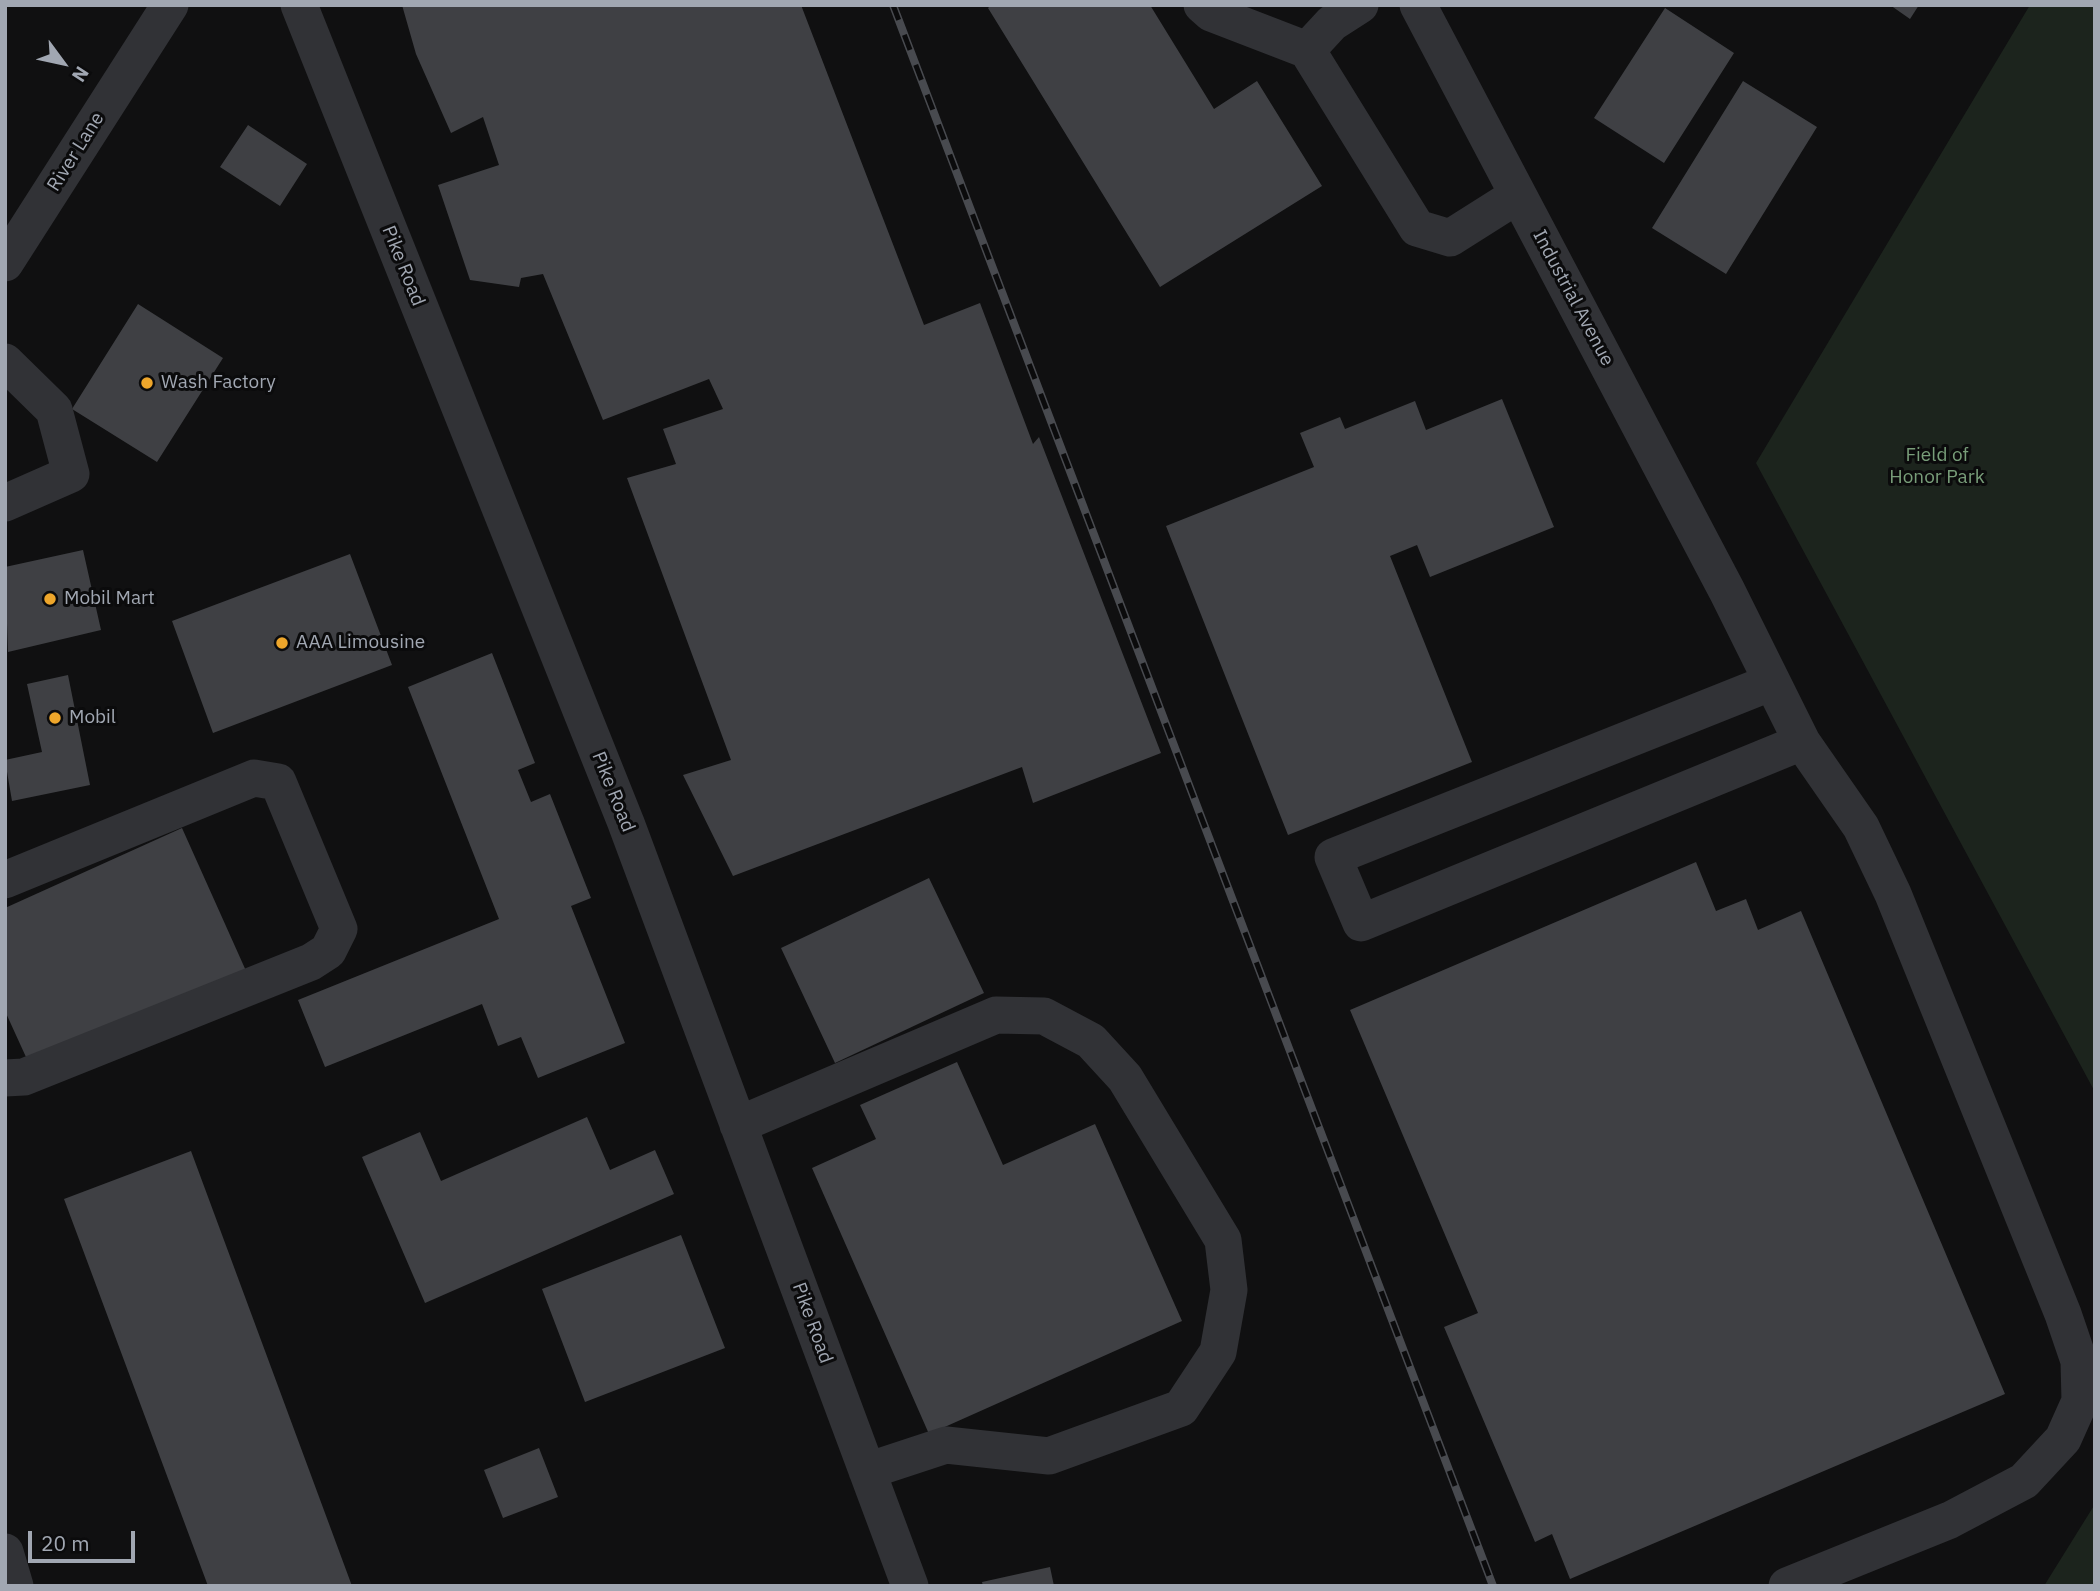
<!DOCTYPE html>
<style>
body{margin:0}
#map{position:relative;width:2100px;height:1591px;overflow:hidden;background:#101011;font-family:"IBM Plex Sans",sans-serif}
canvas{display:block}
.frame{position:absolute;inset:0;border:7px solid #a1a7b2;pointer-events:none}
.north{position:absolute;left:28px;top:28px;width:70px;height:70px;-webkit-text-stroke:5px #0b0b0c;paint-order:stroke;rotate:123deg;font-size:19px;font-weight:700;line-height:28px;text-align:center;color:#a1a7b2}
.north::after{content:'';display:block;margin:auto;width:24px;height:32px;background:#a1a7b2;clip-path:polygon(50% 0,100% 100%,50% 72%,0 100%)}
.scale{position:absolute;left:28px;top:1531px;width:107px;height:32px;box-sizing:border-box;border:4px solid #a1a7b2;border-top:0;padding-left:9px;font-size:21px;line-height:24px;white-space:nowrap;color:#a1a7b2;-webkit-text-stroke:5px #0b0b0c;paint-order:stroke}
</style>
<div id="map">
<canvas width="2100" height="1591"></canvas>
<div class="frame"></div>
<div class="north">N</div>
<div class="scale">20 m</div>
</div>
<script>
const ctx = document.querySelector('canvas').getContext('2d');
ctx.lineJoin = 'round';
function paint(path, color) { ctx.fillStyle = color; ctx.fill(path, 'evenodd'); }
const toPath = rows => new Path2D(rows.map(r => 'M' + r).join(''));
function strokePath(path, color, width, dash) { ctx.strokeStyle = color; ctx.lineWidth = width; ctx.lineCap = dash ? 'butt' : 'round'; ctx.setLineDash(dash || []); ctx.stroke(path); }
function write(font, color, halo, rows, align = 'center') {
  ctx.font = font + ' "IBM Plex Sans",sans-serif'; ctx.lineWidth = 6; ctx.setLineDash([]); ctx.textBaseline = 'middle'; ctx.strokeStyle = halo; ctx.fillStyle = color; for (const [text, x, y, turn = 0] of rows) {
    ctx.save(); ctx.translate(x, y); ctx.rotate((+turn || 0) * Math.PI / 180); ctx.textAlign = isNaN(turn) ? turn : align; if (halo) ctx.strokeText(text, 0, 0); ctx.fillText(text, 0, 0); ctx.restore();
  }
}
paint(toPath([
 [2030,5,2095,5,2095,1092,1756,463],
 [2095,1504,2095,1586,2044,1586]
]), '#1c241d');
paint(toPath([
 [402,5,801,5,924,325,980,303,1033,444,1039,437,1161,753,1033,803,1022,767,733,876,683,775,731,760,627,478,676,464,663,429,723,409,709,379,603,420,543,274,521,278,519,287,470,280,438,185,499,165,483,117,451,133,416,54],
 [991,5,1150,5,1214,109,1257,81,1322,186,1160,287,988,8],
 [1890,5,1919,5,1910,19],
 [1665,8,1734,53,1664,163,1594,118],
 [1743,81,1817,127,1726,274,1652,228],
 [248,125,307,164,280,206,220,167],
 [138,304,223,358,157,462,72,409],
 [1502,399,1554,527,1430,577,1417,545,1390,556,1472,762,1288,835,1166,526,1314,467,1300,433,1340,417,1345,429,1415,401,1426,430],
 [83,550,101,630,8,652,5,567],
 [350,554,392,665,213,733,172,621],
 [492,653,535,763,518,770,531,802,550,794,591,898,571,906,625,1043,538,1078,521,1037,498,1046,482,1004,325,1067,298,1000,499,919,408,687],
 [68,675,90,785,12,801,5,760,42,752,27,684],
 [182,828,251,982,36,1079,5,1011,5,908],
 [1696,862,1716,911,1746,899,1758,930,1801,911,2005,1394,1570,1579,1552,1534,1535,1542,1444,1327,1478,1313,1350,1010],
 [929,878,984,993,835,1063,781,948],
 [957,1062,1003,1165,1095,1124,1182,1321,929,1434,812,1168,876,1139,860,1105],
 [587,1117,610,1170,655,1150,674,1194,425,1303,362,1157,420,1132,441,1181],
 [191,1151,352,1586,208,1586,64,1199],
 [681,1235,725,1348,585,1402,542,1289],
 [539,1448,558,1497,503,1518,484,1470],
 [1050,1567,1054,1586,983,1586,982,1582]
]), '#3f4044');
strokePath(toPath([
 [299,5,626,823,910,1586],
 [1202,5,1211,13,1307,50],
 [1360,5,1332,23,1307,50,1417,228,1450,238,1518,195],
 [1418,5,1727,591,1802,742,1361,923,1333,857,1772,682],
 [5,263,170,5],
 [5,362,54,410,71,474,5,503],
 [5,880,254,778,278,782,339,929,328,951,311,962,24,1077,5,1078],
 [738,1125,996,1015,1044,1016,1091,1041,1125,1078,1223,1240,1229,1290,1218,1352,1181,1408,1049,1456,946,1445,867,1471],
 [5,1552,15,1586],
 [1787,1586,1950,1520,2024,1481,2063,1439,2080,1401,2079,1361,2063,1314,1893,894,1861,827,1802,742]
]), '#313236', 37);
const rail = toPath([
 [893,5,1493,1586]
]);
strokePath(rail, '#484a4f', 8);
strokePath(rail, '#0b0b0c', 5, [16]);
for (const [x, y, r, color] of [
 [147,383,7,"#eea62b"],
 [50,599,7,"#eea62b"],
 [282,643,7,"#eea62b"],
 [55,718,7,"#eea62b"]
]) { const dot = new Path2D(); dot.arc(x, y, r, 0, 2 * Math.PI); ctx.fillStyle = color; ctx.fill(dot); strokePath(dot, '#0b0b0c', 2.5); }
write('19px', '#a1a7b2', '#0b0b0c', [
 ["River Lane",76,152,-58],
 ["Pike Road",403,266,68],
 ["Industrial Avenue",1573,298,62],
 ["Pike Road",613,792,68],
 ["Pike Road",812,1323,70]
]);
write('19px', '#a1a7b2', '#0b0b0c', [
 ["Wash Factory",161,383],
 ["Mobil Mart",64,599],
 ["AAA Limousine",296,643],
 ["Mobil",69,718]
], 'left');
write('19px', '#789d79', '#0b0b0c', [
 ["Field of",1937,456],
 ["Honor Park",1937,478]
]);
</script>
